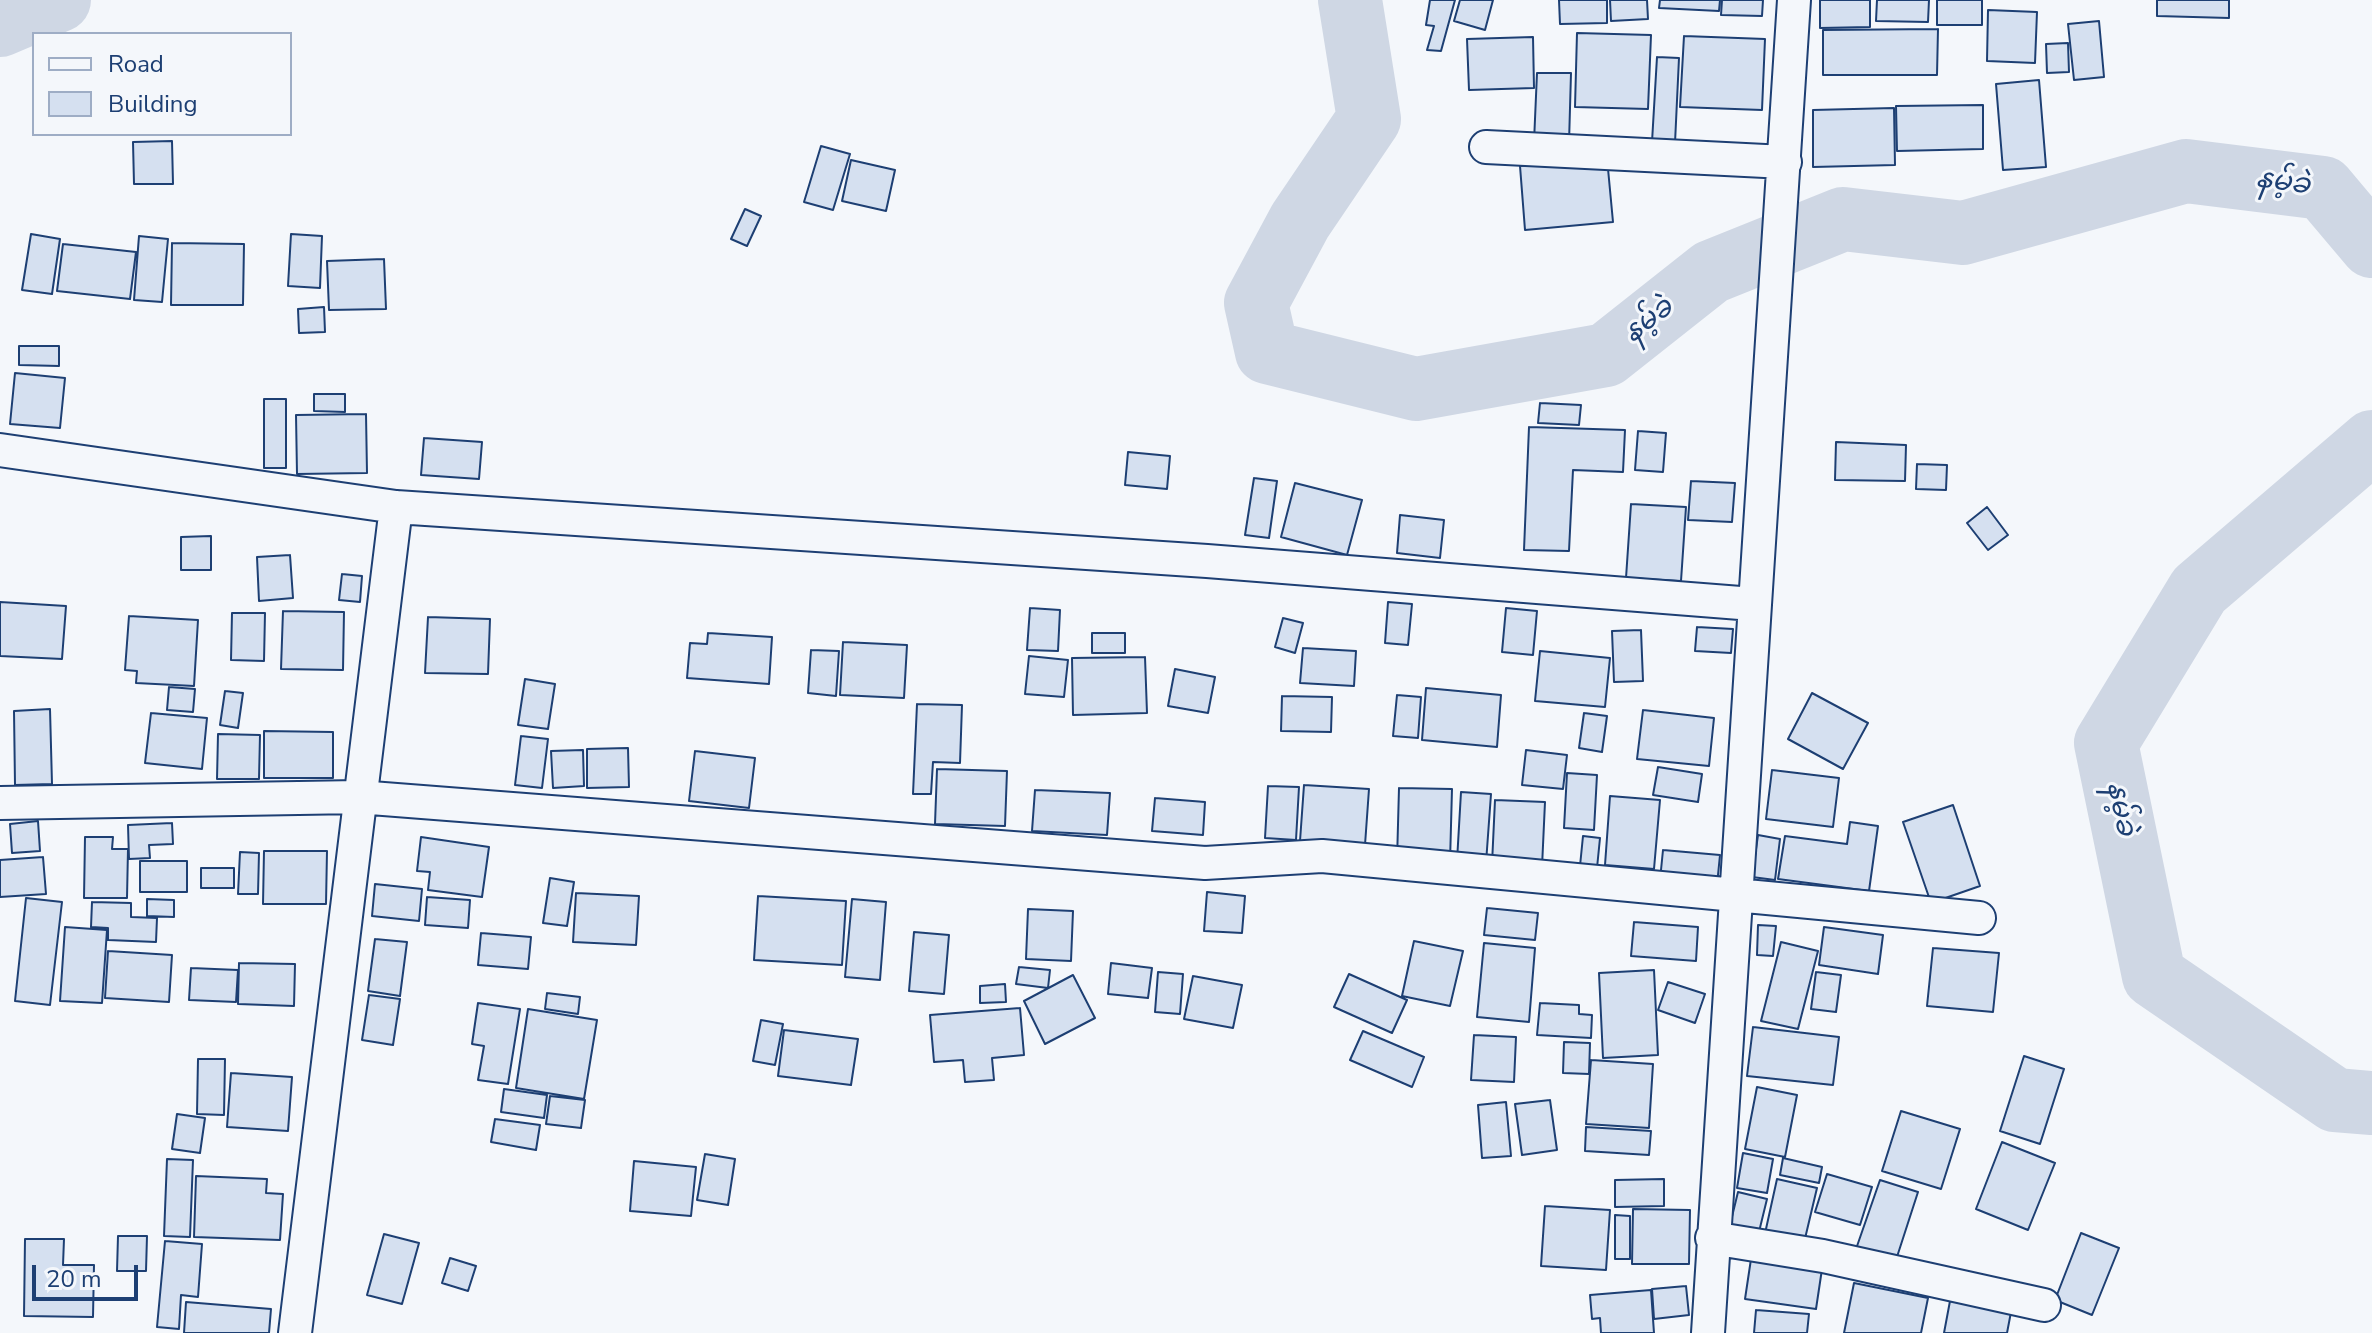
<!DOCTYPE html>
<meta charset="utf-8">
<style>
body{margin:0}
#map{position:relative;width:2372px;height:1333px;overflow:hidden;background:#f4f7fb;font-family:"Nunito Sans",sans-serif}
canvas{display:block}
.legend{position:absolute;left:32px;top:32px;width:260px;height:104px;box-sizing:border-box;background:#f4f7fb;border:2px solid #9eadc5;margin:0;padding:10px 14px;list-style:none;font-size:24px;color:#1d3f73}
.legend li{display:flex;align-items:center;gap:16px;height:40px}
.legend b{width:40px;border:2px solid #9eadc5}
.scale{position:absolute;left:32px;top:1265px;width:106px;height:36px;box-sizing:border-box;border:4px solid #1d3f73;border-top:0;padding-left:10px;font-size:24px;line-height:28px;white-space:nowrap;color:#1d3f73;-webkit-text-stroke:6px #f4f7fb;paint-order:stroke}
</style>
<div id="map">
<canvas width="2372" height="1333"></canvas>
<ul class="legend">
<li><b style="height:10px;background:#f4f7fb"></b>Road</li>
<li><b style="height:22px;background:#d5e0f0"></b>Building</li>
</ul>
<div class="scale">20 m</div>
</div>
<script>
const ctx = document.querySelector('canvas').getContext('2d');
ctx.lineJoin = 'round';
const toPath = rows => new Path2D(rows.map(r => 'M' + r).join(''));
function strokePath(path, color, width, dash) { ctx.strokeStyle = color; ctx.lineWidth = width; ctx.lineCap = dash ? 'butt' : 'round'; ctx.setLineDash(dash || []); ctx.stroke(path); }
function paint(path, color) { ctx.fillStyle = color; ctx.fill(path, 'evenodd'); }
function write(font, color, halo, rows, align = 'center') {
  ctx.font = font + ' "Nunito Sans","Noto Sans Myanmar",sans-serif'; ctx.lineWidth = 6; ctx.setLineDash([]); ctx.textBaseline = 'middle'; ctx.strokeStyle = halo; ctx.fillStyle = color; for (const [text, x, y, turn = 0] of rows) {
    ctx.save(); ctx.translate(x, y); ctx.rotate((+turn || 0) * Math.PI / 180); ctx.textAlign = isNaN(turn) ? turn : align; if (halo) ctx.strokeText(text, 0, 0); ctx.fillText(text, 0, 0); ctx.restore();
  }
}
strokePath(toPath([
 [1350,0,1369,119,1300,221,1256,303,1267,352,1416,389,1606,355,1711,272,1843,219,1963,233,2186,171,2323,188,2372,246],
 [0,25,59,0],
 [2372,442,2199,590,2106,743,2154,976,2335,1100,2372,1103]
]), '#cfd7e4', 64);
const building = toPath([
 [1430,0,1455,0,1441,51,1427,50,1434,26,1426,25,1430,0],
 [1460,0,1493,0,1485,30,1454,21,1460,0],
 [1559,0,1607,0,1607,23,1560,24,1559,0],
 [1610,0,1647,0,1648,19,1611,21,1610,0],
 [1660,0,1720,0,1719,11,1659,8,1660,0],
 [1722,0,1763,0,1762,16,1721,15,1722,0],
 [1820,0,1870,0,1870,27,1820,28,1820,0],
 [1877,0,1929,0,1928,22,1876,21,1877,0],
 [1937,0,1982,0,1982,25,1937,25,1937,0],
 [2157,0,2229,0,2229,18,2157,16,2157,0],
 [1988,10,2037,12,2035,63,1987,61,1988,10],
 [2099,21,2104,77,2074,80,2068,24,2099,21],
 [1938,29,1937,75,1823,75,1823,30,1938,29],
 [1577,33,1651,35,1648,109,1575,107,1577,33],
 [1684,36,1765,39,1762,110,1680,107,1684,36],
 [1533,37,1534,88,1469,90,1467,39,1533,37],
 [2068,43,2069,72,2047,73,2046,44,2068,43],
 [1657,57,1679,58,1675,143,1652,142,1657,57],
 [1537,73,1571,73,1569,143,1534,142,1537,73],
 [2039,80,2046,167,2003,170,1996,84,2039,80],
 [1983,105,1983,149,1897,151,1896,106,1983,105],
 [1894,108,1895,165,1813,167,1813,110,1894,108],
 [172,141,173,184,134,184,133,142,172,141],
 [821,146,850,154,833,210,804,202,821,146],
 [1607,158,1613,222,1525,230,1520,166,1607,158],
 [851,160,895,170,886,211,842,201,851,160],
 [745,209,761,216,747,246,731,239,745,209],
 [31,234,60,239,52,294,22,290,31,234],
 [291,234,322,236,320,288,288,286,291,234],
 [139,236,168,239,162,302,134,300,139,236],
 [172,243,244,244,243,305,171,305,172,243],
 [63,244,136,252,130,299,57,291,63,244],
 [384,259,386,309,329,310,327,261,384,259],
 [324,307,325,332,299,333,298,309,324,307],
 [19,346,59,346,59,366,19,365,19,346],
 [15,373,65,378,60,428,10,424,15,373],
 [314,394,345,394,345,412,314,411,314,394],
 [264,399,286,399,286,468,264,468,264,399],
 [1540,403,1581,405,1579,425,1538,423,1540,403],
 [366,414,367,473,297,474,296,415,366,414],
 [1529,427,1625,430,1623,472,1573,470,1569,551,1524,550,1529,427],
 [1638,431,1666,433,1663,472,1635,470,1638,431],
 [424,438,482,442,479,479,421,475,424,438],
 [1836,442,1906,445,1905,481,1835,480,1836,442],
 [1128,452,1170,456,1167,489,1125,485,1128,452],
 [1917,464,1947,465,1946,490,1916,489,1917,464],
 [1254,478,1277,481,1269,538,1245,535,1254,478],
 [1691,481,1735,483,1732,522,1688,520,1691,481],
 [1295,483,1362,500,1347,555,1281,537,1295,483],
 [1631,504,1686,507,1681,581,1626,578,1631,504],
 [1987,507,2008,535,1988,550,1967,523,1987,507],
 [1400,515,1444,520,1440,558,1397,553,1400,515],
 [211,536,211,570,181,570,181,537,211,536],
 [290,555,293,598,259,601,257,557,290,555],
 [342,574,362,576,360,602,339,600,342,574],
 [0,602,66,606,62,659,0,656,0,602],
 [1388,602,1412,604,1408,645,1385,643,1388,602],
 [1030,608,1060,610,1058,651,1027,650,1030,608],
 [1506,608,1537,611,1533,655,1502,652,1506,608],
 [283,611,344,612,343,670,281,669,283,611],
 [232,613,265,613,264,661,231,660,232,613],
 [129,616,198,620,194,686,136,683,137,671,125,670,129,616],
 [428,617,490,619,488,674,425,673,428,617],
 [1283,618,1303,623,1295,653,1275,647,1283,618],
 [1697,627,1733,629,1731,653,1695,651,1697,627],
 [1641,630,1643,681,1614,682,1612,631,1641,630],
 [708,633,772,637,769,684,687,678,690,643,707,644,708,633],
 [1092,633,1125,633,1125,653,1092,653,1092,633],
 [843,642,907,645,904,698,840,695,843,642],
 [1303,648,1356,651,1354,686,1300,683,1303,648],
 [811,650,839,651,836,696,808,693,811,650],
 [1540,651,1610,658,1605,707,1535,701,1540,651],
 [1029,656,1068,660,1064,697,1025,694,1029,656],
 [1145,657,1147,713,1073,715,1072,658,1145,657],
 [1175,669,1215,677,1208,713,1168,706,1175,669],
 [525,679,555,684,548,729,518,725,525,679],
 [169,687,195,689,193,712,167,710,169,687],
 [1426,688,1501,695,1497,747,1422,740,1426,688],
 [225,691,243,693,238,728,220,725,225,691],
 [1812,693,1868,723,1843,769,1788,739,1812,693],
 [1397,695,1421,697,1418,738,1393,736,1397,695],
 [1282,696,1332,697,1331,732,1281,731,1282,696],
 [917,704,962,705,960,763,933,762,931,794,913,794,917,704],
 [50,709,52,784,15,785,14,711,50,709],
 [1643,710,1714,718,1709,766,1637,759,1643,710],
 [151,713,207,718,202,769,145,763,151,713],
 [1584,713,1607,716,1602,752,1579,748,1584,713],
 [264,731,333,732,333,778,264,778,264,731],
 [218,734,260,735,259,779,217,779,218,734],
 [521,736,548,739,542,788,515,785,521,736],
 [628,748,629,787,587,788,587,749,628,748],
 [583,750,584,786,553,788,551,751,583,750],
 [1526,750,1567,755,1563,789,1522,785,1526,750],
 [695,751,755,758,749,808,689,801,695,751],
 [1658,767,1702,774,1698,802,1653,795,1658,767],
 [937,769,1007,771,1005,826,935,824,937,769],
 [1772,770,1839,778,1833,827,1766,819,1772,770],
 [1567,773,1597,775,1594,830,1564,828,1567,773],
 [1304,785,1369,789,1365,845,1300,841,1304,785],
 [1268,786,1299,787,1296,840,1265,838,1268,786],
 [1399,788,1452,789,1450,862,1397,861,1399,788],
 [1035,790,1110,793,1107,835,1032,831,1035,790],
 [1461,792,1491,794,1486,863,1457,861,1461,792],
 [1610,796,1660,800,1654,869,1605,865,1610,796],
 [1155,798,1205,802,1203,835,1152,831,1155,798],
 [1495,800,1545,802,1542,867,1492,864,1495,800],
 [1953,805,1980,886,1931,903,1903,822,1953,805],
 [38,821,40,851,12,853,10,824,38,821],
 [1850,822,1878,826,1869,891,1778,879,1785,836,1847,844,1850,822],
 [172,823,173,844,149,845,150,858,129,859,128,825,172,823],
 [1758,835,1780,839,1775,880,1752,877,1758,835],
 [1583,836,1600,838,1597,868,1580,866,1583,836],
 [85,837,113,837,112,849,128,849,127,898,84,898,85,837],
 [421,837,489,847,482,897,428,890,430,872,417,871,421,837],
 [1663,850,1720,855,1717,885,1660,880,1663,850],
 [264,851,327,851,326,904,263,904,264,851],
 [240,852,259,853,258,894,238,894,240,852],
 [43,857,46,894,0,897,0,860,43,857],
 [140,861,187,861,187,892,140,892,140,861],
 [201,868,234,868,234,888,201,888,201,868],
 [550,878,574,882,567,926,543,923,550,878],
 [375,884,422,889,419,921,372,916,375,884],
 [1207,892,1245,896,1242,933,1204,931,1207,892],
 [576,893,639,896,636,945,573,942,576,893],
 [758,896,846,901,842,965,754,960,758,896],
 [427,897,470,900,468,928,425,925,427,897],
 [26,898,62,902,50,1005,15,1001,26,898],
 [147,899,174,900,174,917,147,916,147,899],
 [852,899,886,902,880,980,845,977,852,899],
 [92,902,131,903,131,917,157,918,156,942,108,940,108,928,91,927,92,902],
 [1487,908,1538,913,1535,940,1484,935,1487,908],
 [1028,909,1073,911,1071,961,1026,959,1028,909],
 [1634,922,1698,927,1696,961,1631,956,1634,922],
 [1758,925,1776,926,1773,956,1757,955,1758,925],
 [65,927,107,930,102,1003,60,1001,65,927],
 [1824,927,1883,935,1878,974,1819,965,1824,927],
 [914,932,949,935,944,994,909,991,914,932],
 [481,933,531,937,528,969,478,965,481,933],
 [375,939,407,942,400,996,368,991,375,939],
 [1414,941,1463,951,1450,1006,1402,996,1414,941],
 [1781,942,1818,951,1798,1029,1761,1021,1781,942],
 [1484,943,1535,948,1529,1022,1477,1017,1484,943],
 [1933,948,1999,953,1993,1012,1927,1006,1933,948],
 [108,951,172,955,169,1002,105,998,108,951],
 [239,963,295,964,294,1006,238,1004,239,963],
 [1111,963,1152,968,1148,998,1108,994,1111,963],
 [1019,967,1050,970,1048,988,1016,984,1019,967],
 [191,968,238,970,236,1002,189,1000,191,968],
 [1654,970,1658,1055,1603,1058,1599,973,1654,970],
 [1158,972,1183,974,1180,1014,1155,1012,1158,972],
 [1816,972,1841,975,1836,1012,1811,1009,1816,972],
 [1349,974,1407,1000,1392,1033,1334,1007,1349,974],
 [1073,975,1095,1018,1045,1044,1024,1001,1073,975],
 [1193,976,1242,985,1233,1028,1184,1019,1193,976],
 [1668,982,1705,994,1695,1023,1658,1010,1668,982],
 [1005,984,1006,1002,980,1003,980,986,1005,984],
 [547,993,580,997,578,1014,545,1009,547,993],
 [369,995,400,999,393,1045,362,1040,369,995],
 [478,1003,520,1009,508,1084,478,1080,484,1046,472,1044,478,1003],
 [1540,1003,1579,1005,1579,1014,1592,1015,1591,1038,1537,1035,1540,1003],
 [1020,1008,1024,1055,992,1058,994,1080,965,1082,963,1060,934,1062,930,1015,1020,1008],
 [528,1009,597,1020,584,1099,516,1088,528,1009],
 [761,1020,783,1024,775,1065,753,1061,761,1020],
 [1753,1027,1839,1037,1833,1085,1747,1076,1753,1027],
 [784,1030,858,1039,851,1085,778,1076,784,1030],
 [1363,1031,1424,1057,1412,1087,1350,1060,1363,1031],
 [1474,1035,1516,1037,1514,1082,1471,1080,1474,1035],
 [1564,1042,1590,1043,1589,1074,1563,1073,1564,1042],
 [2024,1056,2064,1069,2040,1144,2000,1131,2024,1056],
 [198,1059,225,1059,224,1115,197,1114,198,1059],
 [1591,1060,1653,1064,1649,1128,1586,1124,1591,1060],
 [231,1073,292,1077,288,1131,227,1127,231,1073],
 [1757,1087,1797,1095,1785,1157,1745,1149,1757,1087],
 [504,1089,547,1095,544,1118,501,1112,504,1089],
 [550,1096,585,1100,581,1128,546,1124,550,1096],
 [1550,1100,1557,1150,1522,1155,1515,1104,1550,1100],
 [1506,1102,1511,1156,1482,1158,1478,1105,1506,1102],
 [1901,1111,1960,1129,1941,1189,1882,1171,1901,1111],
 [177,1114,205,1118,200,1153,172,1149,177,1114],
 [495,1119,540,1125,536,1150,491,1142,495,1119],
 [1586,1127,1651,1131,1649,1155,1585,1151,1586,1127],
 [2002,1142,2055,1163,2028,1230,1976,1209,2002,1142],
 [1743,1153,1773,1159,1767,1193,1737,1188,1743,1153],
 [705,1154,735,1159,728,1205,697,1200,705,1154],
 [1783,1158,1822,1167,1819,1183,1780,1175,1783,1158],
 [167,1159,193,1160,190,1237,164,1236,167,1159],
 [634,1161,696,1167,691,1216,630,1211,634,1161],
 [1827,1174,1872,1187,1860,1225,1815,1212,1827,1174],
 [196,1176,267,1179,266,1193,283,1194,280,1240,194,1237,196,1176],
 [1664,1179,1664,1206,1615,1207,1615,1180,1664,1179],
 [1777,1179,1817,1188,1803,1247,1764,1238,1777,1179],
 [1880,1180,1918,1192,1895,1263,1856,1249,1880,1180],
 [1738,1192,1767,1199,1757,1240,1728,1233,1738,1192],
 [1545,1206,1610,1210,1606,1270,1541,1266,1545,1206],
 [1633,1209,1690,1210,1689,1264,1632,1264,1633,1209],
 [1615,1215,1630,1216,1630,1259,1615,1259,1615,1215],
 [2081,1233,2119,1248,2092,1315,2055,1300,2081,1233],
 [384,1234,419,1243,402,1304,367,1295,384,1234],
 [118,1236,147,1236,146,1271,117,1271,118,1236],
 [25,1239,64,1239,63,1265,94,1265,93,1317,24,1316,25,1239],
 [165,1241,202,1244,198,1297,181,1295,179,1329,157,1327,165,1241],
 [450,1258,476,1266,468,1291,442,1283,450,1258],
 [1751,1259,1822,1269,1816,1309,1745,1299,1751,1259],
 [1854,1283,1928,1298,1921,1333,1844,1333,1854,1283],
 [1686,1286,1689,1315,1654,1319,1652,1289,1686,1286],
 [1651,1290,1654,1333,1601,1333,1600,1318,1592,1319,1590,1295,1651,1290],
 [1950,1301,2011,1312,2007,1333,1944,1333,1950,1301],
 [186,1302,271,1309,269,1333,184,1333,186,1302],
 [1756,1310,1809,1314,1807,1333,1754,1333,1756,1310]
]);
paint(building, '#d5e0f0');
strokePath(building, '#1d3f73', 2);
const street = toPath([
 [1486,147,1785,162],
 [0,450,396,507,1207,561,1753,604],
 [0,803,358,797,1205,863,1322,856,1979,918],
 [1712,1238,1823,1256,2044,1305],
 [295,1333,396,507],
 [1708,1333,1794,0]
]);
strokePath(street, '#1d3f73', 36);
strokePath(street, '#f4f7fb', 32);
write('italic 28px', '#1d3f73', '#f4f7fb', [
 ["နမ့်ခဲ",2283,183,8],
 ["နမ့်ခဲ",1649,321,-38],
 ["နမ့်ခဲ",2120,809,78]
]);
</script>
